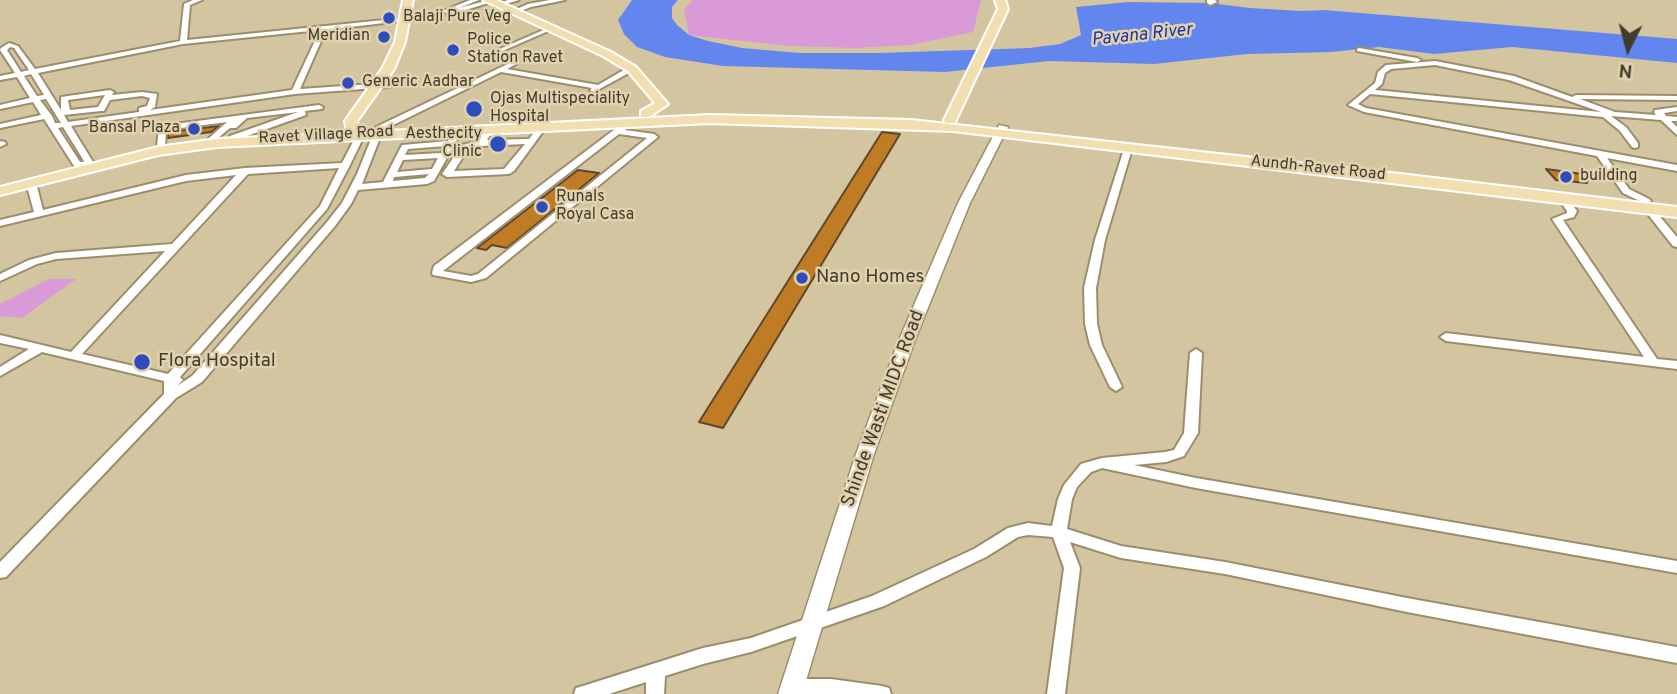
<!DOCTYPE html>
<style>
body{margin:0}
#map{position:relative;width:1677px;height:694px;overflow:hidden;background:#d4c5a1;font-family:Overpass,sans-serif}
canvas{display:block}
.north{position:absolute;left:1593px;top:14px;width:70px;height:70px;-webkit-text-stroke:5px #e1d2ae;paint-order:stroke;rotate:186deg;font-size:19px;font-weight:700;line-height:28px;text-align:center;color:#423c2d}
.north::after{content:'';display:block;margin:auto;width:24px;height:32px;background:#423c2d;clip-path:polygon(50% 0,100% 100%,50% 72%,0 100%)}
</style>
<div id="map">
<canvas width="1677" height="694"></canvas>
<div class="north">N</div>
</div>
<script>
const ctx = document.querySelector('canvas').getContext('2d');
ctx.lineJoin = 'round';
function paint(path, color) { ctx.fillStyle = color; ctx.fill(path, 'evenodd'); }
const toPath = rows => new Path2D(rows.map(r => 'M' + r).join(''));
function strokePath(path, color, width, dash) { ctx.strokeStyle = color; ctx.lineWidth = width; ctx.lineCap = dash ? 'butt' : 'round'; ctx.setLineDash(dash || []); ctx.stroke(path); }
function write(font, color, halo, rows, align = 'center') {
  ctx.font = font + ' Overpass,sans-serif'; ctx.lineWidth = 5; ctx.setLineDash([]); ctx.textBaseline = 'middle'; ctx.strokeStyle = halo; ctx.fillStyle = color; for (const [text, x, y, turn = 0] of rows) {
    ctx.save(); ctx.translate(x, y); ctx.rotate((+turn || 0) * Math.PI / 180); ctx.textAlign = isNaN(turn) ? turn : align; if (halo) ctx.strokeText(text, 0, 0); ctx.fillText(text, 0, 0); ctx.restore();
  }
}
paint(toPath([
 [693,0,981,0,973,32,911,45,855,48,789,46,689,35,684,9],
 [49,279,76,279,22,318,0,316,0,304]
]), '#da99d7');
paint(toPath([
 [632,0,678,0,672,7,672,18,677,25,689,35,708,41,742,48,800,53,878,53,1030,48,1060,44,1081,35,1076,7,1128,2,1210,3,1250,8,1302,11,1324,10,1677,39,1677,63,1512,47,1434,54,1379,47,1331,52,1247,54,1154,64,1049,61,945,72,723,66,665,57,637,47,624,34,618,20]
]), '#6386ee');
const building = toPath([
 [219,126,211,132,168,138,168,132,219,126],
 [882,132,900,134,723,428,699,422,882,132],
 [1546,169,1589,175,1587,183,1556,180,1546,169],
 [578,170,599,173,507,248,492,245,486,250,477,248,578,170]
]);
paint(building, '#bf7c24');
strokePath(building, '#5e472d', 2);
const minor = toPath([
 [193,0,202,0,190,5,187,40,414,17,417,19,326,30,300,89,387,83,391,85,390,87,295,94,71,126,93,162,89,166,89,171,83,171,81,167,74,166,44,119,0,128,0,124,41,115,33,102,0,109,0,105,30,98,17,77,0,80,0,76,15,73,0,50,1,48,9,43,18,46,35,69,180,41,184,4,193,0],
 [320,30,292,90,150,110,155,107,157,94,142,92,112,95,114,92,110,90,61,97,61,110,38,73,183,44,320,30],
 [10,47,14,48,29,70,21,72,7,50,10,47],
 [31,74,44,95,37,96,24,76,31,74],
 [105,95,98,107,70,110,68,100,105,95],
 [142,96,150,98,147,106,139,108,139,112,68,122,64,115,101,111,104,111,110,100,142,96],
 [46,99,61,123,55,123,52,116,40,100,46,99],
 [63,127,84,161,83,162,80,162,58,128,63,127],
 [470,0,479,0,459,8,489,0,495,1,449,15,443,11,470,0],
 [508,0,519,0,499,6,496,4,508,0],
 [550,0,565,0,531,7,513,14,510,12,528,4,550,0],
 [1207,0,1215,0,1217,2,1210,5,1207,3,1207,0],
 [548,28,553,29,500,52,495,51,548,28],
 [1359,48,1417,58,1421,60,1417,62,1357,51,1357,49,1359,48],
 [1435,61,1514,76,1572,97,1576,95,1677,96,1677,100,1580,99,1615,112,1656,115,1654,112,1655,110,1677,107,1677,111,1664,113,1666,116,1677,117,1677,121,1671,121,1677,127,1677,135,1661,120,1611,116,1626,127,1638,143,1638,147,1635,148,1632,147,1620,131,1603,117,1370,94,1358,104,1366,108,1677,165,1677,171,1607,158,1629,189,1649,199,1651,201,1646,204,1623,193,1597,156,1364,112,1348,105,1375,83,1378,72,1386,65,1435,61],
 [1435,65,1509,80,1601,112,1375,90,1382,84,1385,73,1391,69,1435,65],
 [512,62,516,64,507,69,598,85,629,67,636,69,594,92,590,90,592,88,501,72,383,130,362,184,383,182,402,145,448,141,456,127,463,129,434,181,427,184,358,190,351,204,335,226,202,382,176,398,6,577,0,578,0,562,164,394,164,381,42,352,0,376,0,367,29,349,0,343,0,335,71,352,165,251,56,259,37,264,0,281,0,274,29,260,56,253,172,244,236,175,186,181,0,226,0,220,34,212,26,183,28,181,34,181,36,183,43,210,186,175,245,168,342,163,358,132,364,132,365,134,350,165,327,209,180,377,183,380,177,386,192,376,327,222,342,203,357,174,376,127,512,62],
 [445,146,441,153,405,155,408,149,445,146],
 [438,158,432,169,397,172,403,160,438,158],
 [339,168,320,206,168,374,82,354,248,174,339,168],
 [429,174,425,178,393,181,394,177,429,174],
 [319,105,323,107,322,109,305,111,306,115,233,141,230,140,230,136,298,112,247,118,236,128,230,128,212,143,208,140,209,138,227,122,166,130,165,147,161,150,157,147,159,126,319,105],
 [627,120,634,122,625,130,654,134,658,137,486,278,471,282,433,275,432,273,434,266,627,120],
 [619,134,647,138,478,274,471,276,443,271,619,134],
 [540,124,547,126,514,171,509,174,447,177,442,174,462,145,478,141,487,126,494,128,487,140,529,139,540,124],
 [525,144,504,169,454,171,468,149,481,146,525,144],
 [0,141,5,142,6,144,0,147,0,141],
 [1128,146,1132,149,1105,240,1096,288,1097,324,1102,345,1122,387,1116,391,1110,387,1090,345,1085,324,1084,288,1095,240,1124,149,1128,146],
 [1563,195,1566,196,1577,211,1574,217,1563,220,1657,359,1677,361,1677,369,1446,341,1440,337,1446,333,1644,357,1552,219,1567,213,1567,211,1558,198,1563,195],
 [1648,205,1651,206,1677,237,1677,247,1673,246,1643,208,1648,205],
 [1196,349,1202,353,1198,433,1184,456,1166,462,1134,465,1196,478,1677,561,1677,573,1196,488,1102,468,1091,472,1077,487,1072,499,1067,529,1121,546,1225,562,1407,598,1677,647,1677,663,1407,612,1225,574,1121,558,1070,542,1080,568,1065,694,1047,694,1064,568,1053,537,1028,535,1018,537,986,557,884,606,751,652,703,664,665,676,664,694,646,694,646,682,609,694,574,694,576,688,583,686,703,648,751,638,872,596,974,549,1008,528,1028,523,1052,526,1058,499,1064,485,1081,464,1102,458,1165,452,1174,450,1184,433,1190,353,1196,349],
 [792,679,831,679,882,686,889,688,891,694,789,694,786,693,783,687,786,681,792,679]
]);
const tertiary = toPath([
 [999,125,1008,127,970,203,915,340,874,454,802,694,778,694,856,454,899,340,958,203,999,125]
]);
const primary = toPath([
 [403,0,413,0,405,42,394,69,357,121,358,128,366,132,710,115,911,120,1400,174,1677,207,1677,217,953,131,710,123,217,147,158,155,0,195,0,187,158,147,217,139,347,133,345,121,382,69,395,42,403,0],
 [483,0,496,0,611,52,636,67,668,104,649,117,641,117,641,111,655,103,628,71,603,56,483,0],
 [995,0,1005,0,1008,9,956,120,955,123,945,123,944,120,998,9,995,0]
]);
strokePath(minor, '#9c8e6c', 4);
strokePath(tertiary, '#9c8e6c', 3);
strokePath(primary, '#fff', 4);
paint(minor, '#fff');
paint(tertiary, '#fff');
paint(primary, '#f1dfb0');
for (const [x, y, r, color] of [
 [389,18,7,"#2f4cbc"],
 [384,37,7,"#2f4cbc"],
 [453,50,7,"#2f4cbc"],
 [348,83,7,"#2f4cbc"],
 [474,109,9,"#2f4cbc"],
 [194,129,7,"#2f4cbc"],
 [498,144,9,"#2f4cbc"],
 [1566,177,7,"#2f4cbc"],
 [542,207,7,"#2f4cbc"],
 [802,278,7,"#2f4cbc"],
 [142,362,9,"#2f4cbc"]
]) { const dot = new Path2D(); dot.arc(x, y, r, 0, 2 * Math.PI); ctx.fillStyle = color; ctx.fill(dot); strokePath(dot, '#e1d2ae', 2.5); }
write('16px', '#423c2d', '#e1d2ae', [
 ["Balaji Pure Veg",403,18],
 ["Meridian",370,37,"right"],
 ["Police",467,41],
 ["Station Ravet",467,59],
 ["Generic Aadhar",362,83],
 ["Ojas Multispeciality",490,100],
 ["Hospital",490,118],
 ["Bansal Plaza",180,129,"right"],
 ["Aesthecity",482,135,"right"],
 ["Clinic",482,153,"right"],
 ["building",1580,177],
 ["Runals",556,198],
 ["Royal Casa",556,216]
], 'left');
write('16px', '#423c2d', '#e1d2ae', [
 ["Ravet Village Road",326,136,-3],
 ["Aundh-Ravet Road",1318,169,6]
]);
write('italic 18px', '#1d31a8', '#e1d2ae', [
 ["Pavana River",1142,36,-6]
]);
write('19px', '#423c2d', '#e1d2ae', [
 ["Nano Homes",816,278],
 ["Flora Hospital",158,362]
], 'left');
write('19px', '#423c2d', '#e1d2ae', [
 ["Shinde Wasti MIDC Road",884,409,-70]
]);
</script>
